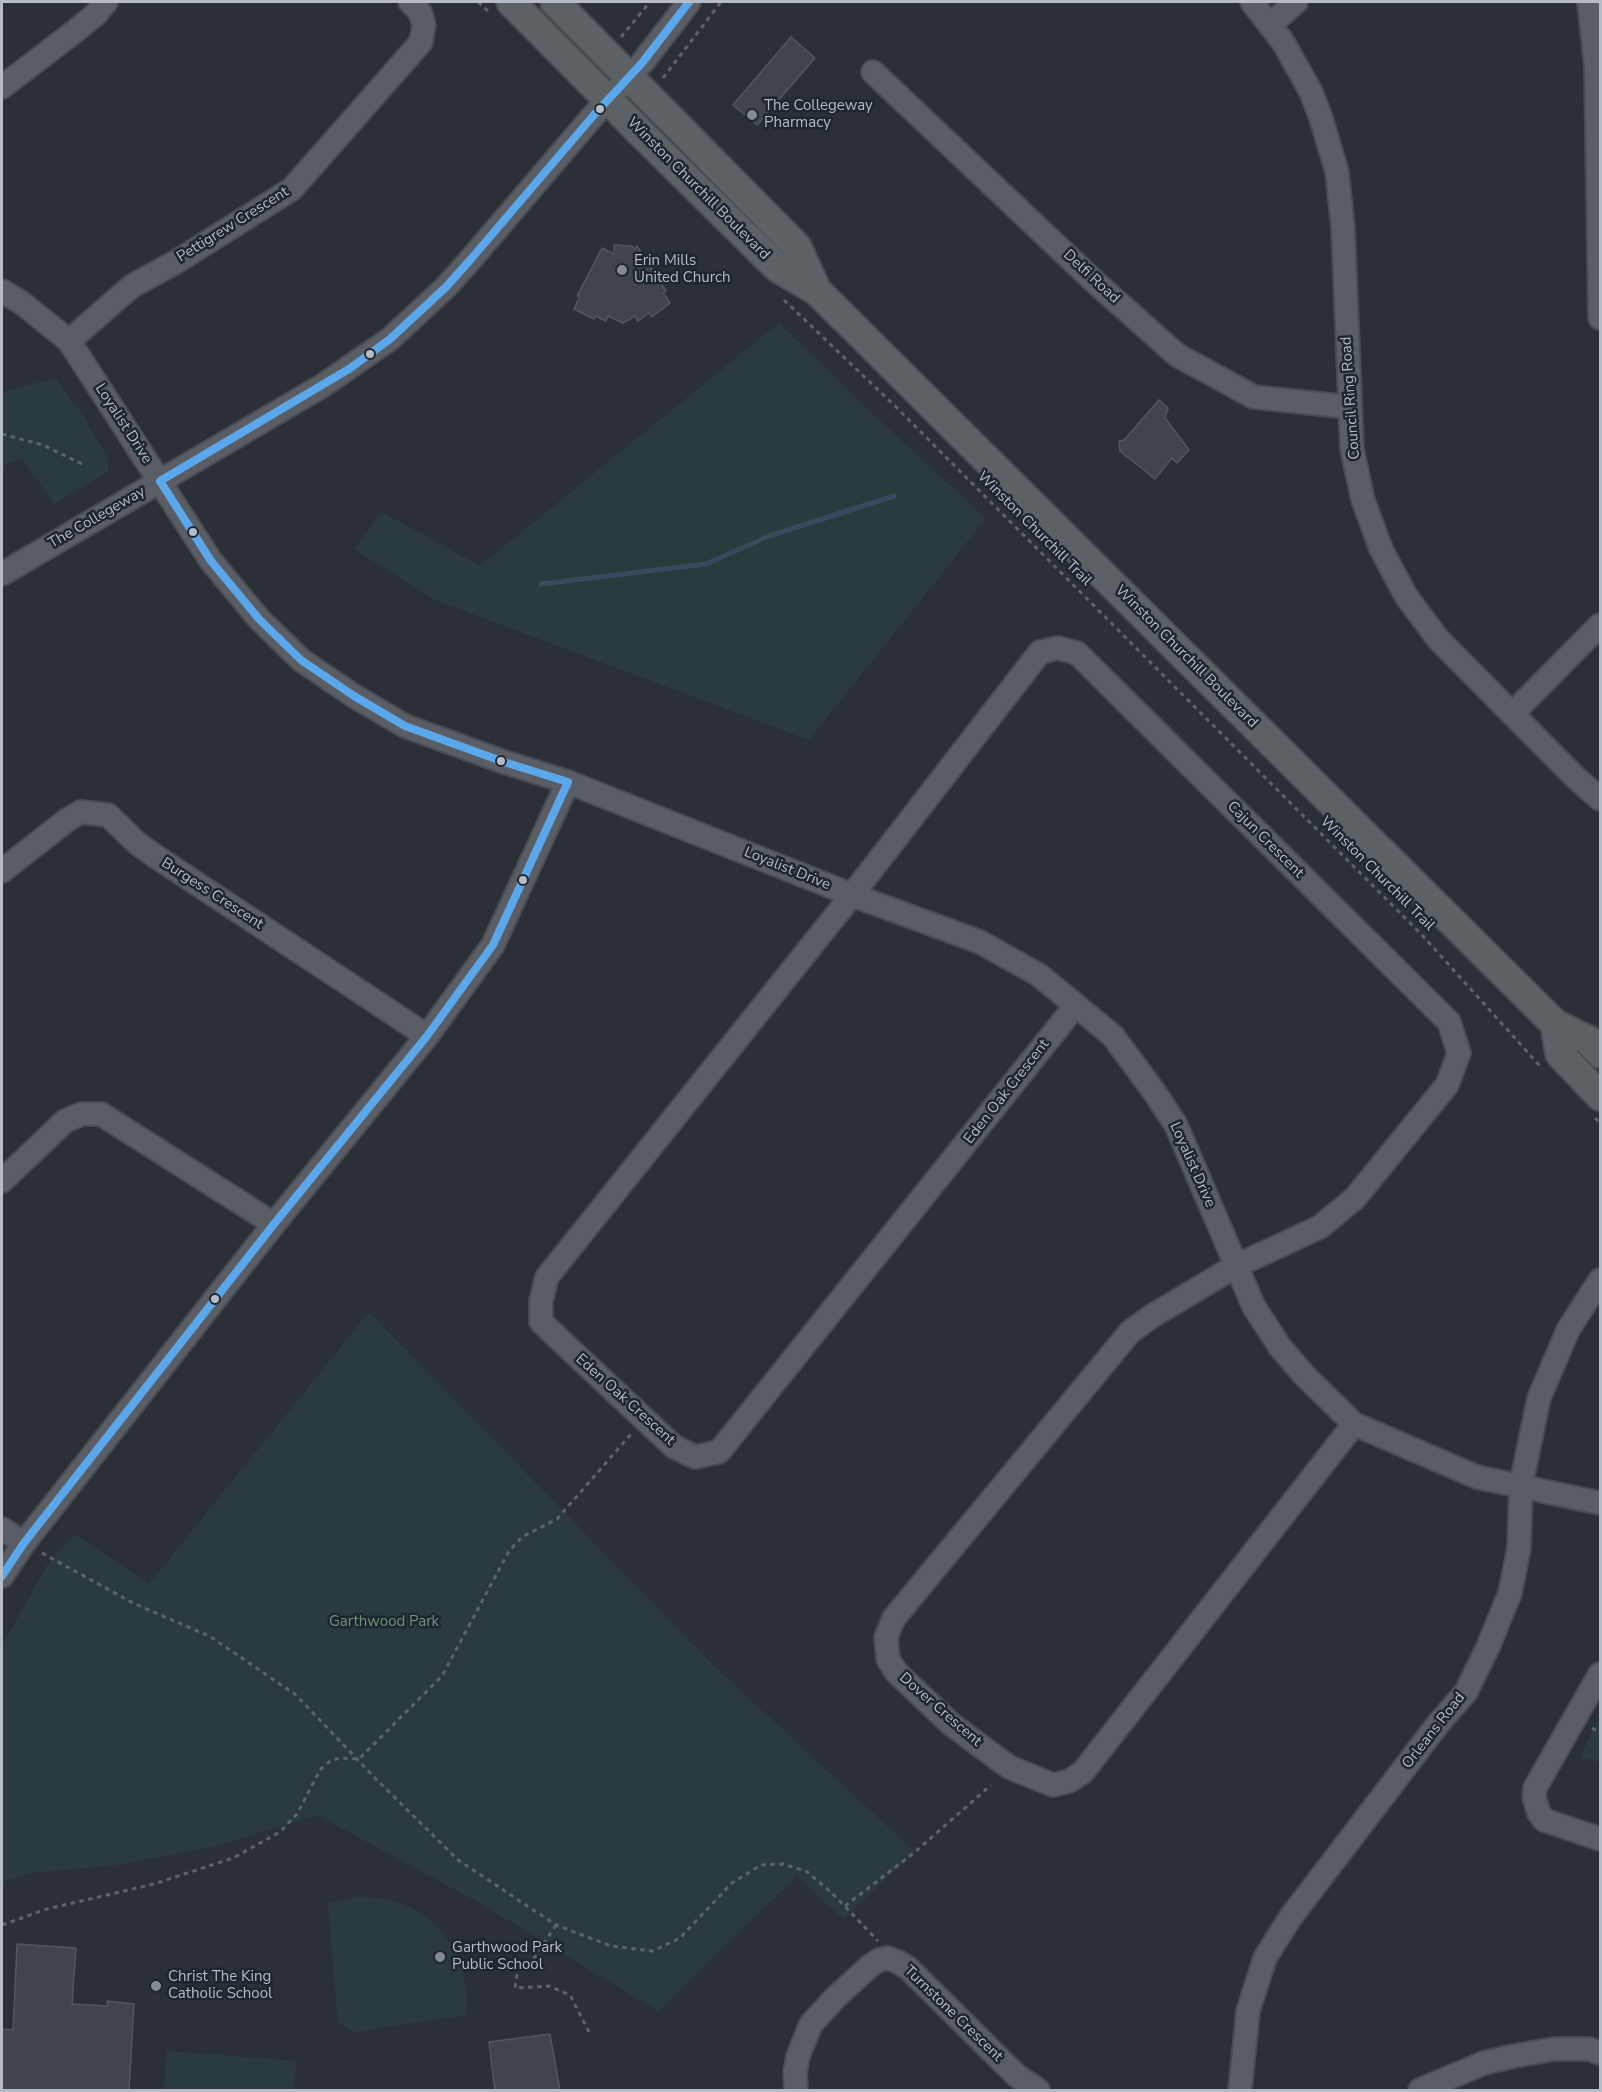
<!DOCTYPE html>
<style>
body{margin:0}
#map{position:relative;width:1602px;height:2092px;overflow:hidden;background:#2b3036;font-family:"Nunito Sans",sans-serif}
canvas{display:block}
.frame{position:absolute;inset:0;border:3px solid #b5bcc6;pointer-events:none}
</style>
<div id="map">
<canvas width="1602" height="2092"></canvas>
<div class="frame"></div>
</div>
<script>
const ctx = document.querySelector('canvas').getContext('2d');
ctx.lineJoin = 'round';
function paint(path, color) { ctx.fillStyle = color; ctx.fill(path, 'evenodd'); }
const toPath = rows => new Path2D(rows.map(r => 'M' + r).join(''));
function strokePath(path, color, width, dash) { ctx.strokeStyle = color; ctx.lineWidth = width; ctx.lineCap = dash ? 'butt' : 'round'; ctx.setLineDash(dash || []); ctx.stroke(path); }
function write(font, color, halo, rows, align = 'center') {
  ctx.font = font + ' "Nunito Sans",sans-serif'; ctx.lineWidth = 5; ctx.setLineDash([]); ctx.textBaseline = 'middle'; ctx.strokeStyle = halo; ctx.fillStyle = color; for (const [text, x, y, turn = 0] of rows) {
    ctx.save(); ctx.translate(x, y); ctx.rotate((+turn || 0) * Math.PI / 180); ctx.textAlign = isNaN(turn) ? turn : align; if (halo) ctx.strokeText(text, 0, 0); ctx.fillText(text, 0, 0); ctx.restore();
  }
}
paint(toPath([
 [779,323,896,436,986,518,809,740,435,600,354,549,382,512,480,566],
 [56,378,84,417,108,458,108,472,54,504,22,458,2,466,2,392],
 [369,1312,716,1668,915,1852,843,1919,797,1876,658,2011,478,1902,317,1815,217,1846,116,1865,33,1873,2,1882,2,1646,47,1565,75,1534,149,1584],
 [1597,1722,1600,1724,1600,1762,1580,1757],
 [358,1897,389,1899,417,1910,441,1930,458,1955,466,1985,466,2015,354,2032,338,2023,328,1903],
 [167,2051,296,2061,294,2090,164,2090]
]), '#2b3b3d');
strokePath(toPath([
 [541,584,706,564,769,536,894,496]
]), '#3b495e', 5);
const building = toPath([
 [791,37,815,58,757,125,733,105,791,37],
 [614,245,632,246,634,249,637,246,666,291,663,293,670,303,652,317,649,313,638,321,635,316,623,323,608,316,606,321,595,316,594,319,574,309,580,296,577,296,602,248,614,254,614,245],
 [1159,400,1168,408,1165,418,1189,450,1177,463,1172,458,1155,479,1120,451,1119,441,1124,440,1159,400],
 [17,1944,76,1948,72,2004,108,2006,107,2001,134,2004,129,2091,2,2091,2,2029,13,2030,17,1944],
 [550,2034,560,2091,495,2091,489,2042,550,2034]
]);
paint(building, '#41454b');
strokePath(building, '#52575d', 1.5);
const minor = toPath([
 [1252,2,1283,42,1311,92,1321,118,1337,172,1343,228,1352,449,1363,500,1381,549,1406,596,1438,639,1575,777,1600,799],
 [1589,2,1596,67,1600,318],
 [1271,24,1296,2],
 [873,72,1096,283,1177,355,1254,397,1349,407],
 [2,87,74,32,96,14,106,2],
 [2,291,22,303,69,341,211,561,259,619,301,660,354,696,405,726,504,762,568,782,852,895,980,942,1039,975,1113,1036,1155,1093,1176,1125,1254,1307,1280,1347,1304,1375,1354,1424,1477,1477,1600,1503],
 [69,341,132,286,176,262,292,189,421,42,424,25,420,12,410,2],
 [2,574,322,386,390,339,446,287,471,259,593,116,642,63,689,2],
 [1512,714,1600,625],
 [2,871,67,820,81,812,108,815,137,843,155,856,427,1036],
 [1076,1005,719,1452,695,1457,673,1446,541,1322,541,1301,547,1277,852,895,1040,652,1058,648,1077,653,1449,1022,1459,1053,1447,1085,1355,1198,1320,1227,1236,1266,1152,1316,1130,1332,894,1618,886,1637,888,1659,896,1672,951,1724,1009,1767,1053,1785,1069,1781,1083,1772,1354,1424],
 [2,1181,65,1121,82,1114,101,1114,274,1224],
 [2,1529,24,1543],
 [2,1576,24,1543,274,1224,427,1036,493,945,568,782],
 [1600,1674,1535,1788,1534,1797,1539,1813,1544,1820,1600,1839],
 [796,2090,795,2073,798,2056,811,2024,835,1998,870,1966,879,1960,888,1958,898,1962,908,1968,1016,2075,1038,2090],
 [1240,2090,1248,2011,1265,1958,1290,1918,1438,1724,1466,1692,1488,1647,1510,1593,1519,1548,1521,1485,1539,1398,1568,1330,1600,1280],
 [1420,2090,1484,2063,1514,2056,1554,2049,1589,2049,1600,2053]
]);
const major = toPath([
 [511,2,640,132,778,268,817,291,1555,1024,1588,1040,1600,1053],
 [555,2,797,247,817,291],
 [1555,1024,1560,1054,1600,1096]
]);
strokePath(minor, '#484c51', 26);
strokePath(major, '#484c53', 32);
strokePath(toPath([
 [478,2,490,13],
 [621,37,650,2],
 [663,78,721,2],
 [784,300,896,407,1422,935,1540,1066],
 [2,434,43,445,82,464],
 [1595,1118,1600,1123],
 [42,1553,133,1603,211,1637,296,1695,376,1779,458,1860,556,1925,611,1946,653,1951,680,1938,732,1883,761,1865,783,1864,806,1871,832,1893,878,1941],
 [1592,1728,1600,1733],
 [845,1906,915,1852,991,1785],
 [2,1925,47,1909,154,1884,233,1858,280,1832,297,1814,320,1770,330,1761,340,1758,359,1759,442,1676,509,1551,522,1537,557,1519,632,1433],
 [556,1925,535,1957,517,1975,515,1988,549,1986,570,1995,589,2032]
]), '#5e6368', 3, [4.5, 4.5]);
strokePath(minor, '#5a5e64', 22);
strokePath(major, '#5c6166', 28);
strokePath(toPath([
 [2,1576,24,1543,274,1224,427,1036,493,945,568,782,504,762,405,726,354,696,301,660,259,619,211,561,160,481,349,369,390,339,446,287,471,259,593,116,642,63,689,2]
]), '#5aa8eb', 8);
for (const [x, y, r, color] of [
 [600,109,5,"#b5bcc6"],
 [752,115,6,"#858b94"],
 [622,270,6,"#858b94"],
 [370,354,5,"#b5bcc6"],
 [193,532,5,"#b5bcc6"],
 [501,761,5,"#b5bcc6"],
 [523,880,5,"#b5bcc6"],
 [215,1299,5,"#b5bcc6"],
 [440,1957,6,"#858b94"],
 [156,1986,6,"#858b94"]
]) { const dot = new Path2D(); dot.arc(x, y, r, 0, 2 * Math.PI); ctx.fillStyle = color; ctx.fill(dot); strokePath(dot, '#1e2630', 2); }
write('15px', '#b5bcc6', '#1e2630', [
 ["The Collegeway",764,106],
 ["Pharmacy",764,123],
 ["Erin Mills",634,261],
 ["United Church",634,278],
 ["Garthwood Park",452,1948],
 ["Public School",452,1965],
 ["Christ The King",168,1977],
 ["Catholic School",168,1994]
], 'left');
write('15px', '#b5bcc6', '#1e2630', [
 ["Winston Churchill Boulevard",698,189,45],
 ["Pettigrew Crescent",233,225,-32],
 ["Delfi Road",1091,277,43],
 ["Council Ring Road",1351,398,-94],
 ["Loyalist Drive",123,424,57],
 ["The Collegeway",97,518,-30],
 ["Winston Churchill Trail",1034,529,45],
 ["Winston Churchill Boulevard",1186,657,45],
 ["Cajun Crescent",1265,840,45],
 ["Loyalist Drive",787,869,22],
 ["Winston Churchill Trail",1377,874,45],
 ["Burgess Crescent",212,894,33],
 ["Eden Oak Crescent",1007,1092,-52],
 ["Loyalist Drive",1192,1165,66],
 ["Eden Oak Crescent",625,1400,42],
 ["Dover Crescent",940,1710,41],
 ["Orleans Road",1434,1731,-52],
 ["Turnstone Crescent",953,2014,44]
]);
write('15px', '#6e9577', '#1e2630', [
 ["Garthwood Park",384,1622]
]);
</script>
